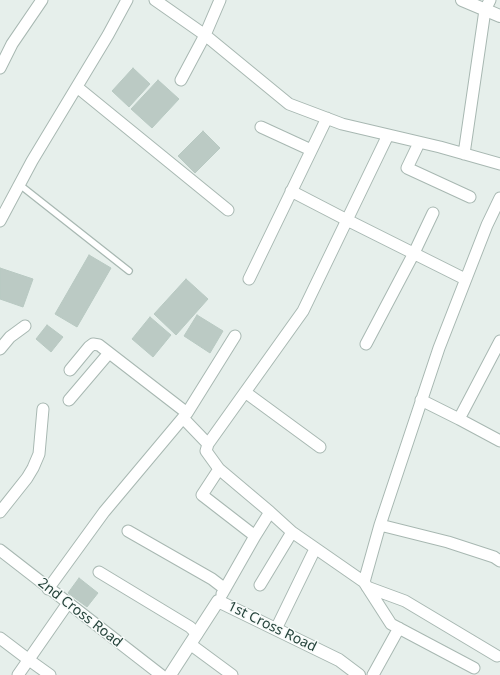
<!DOCTYPE html>
<style>
body{margin:0}
canvas{display:block;background:#e6efeb}
</style>
<canvas width="500" height="675"></canvas>
<script>
const ctx = document.querySelector('canvas').getContext('2d');
ctx.lineJoin = 'round';
function paint(path, color) { ctx.fillStyle = color; ctx.fill(path, 'evenodd'); }
const toPath = rows => new Path2D(rows.map(r => 'M' + r).join(''));
function strokePath(path, color, width, dash) { ctx.strokeStyle = color; ctx.lineWidth = width; ctx.lineCap = dash ? 'butt' : 'round'; ctx.setLineDash(dash || []); ctx.stroke(path); }
function write(font, color, halo, rows, align = 'center') {
  ctx.font = font + ' "Noto Sans",sans-serif'; ctx.lineWidth = 3; ctx.setLineDash([]); ctx.textBaseline = 'middle'; ctx.strokeStyle = halo; ctx.fillStyle = color; for (const [text, x, y, turn = 0] of rows) {
    ctx.save(); ctx.translate(x, y); ctx.rotate((+turn || 0) * Math.PI / 180); ctx.textAlign = isNaN(turn) ? turn : align; if (halo) ctx.strokeText(text, 0, 0); ctx.fillText(text, 0, 0); ctx.restore();
  }
}
const building = toPath([
 [133,68,150,84,129,107,112,91,133,68],
 [158,80,179,99,152,128,131,109,158,80],
 [203,131,220,148,195,173,178,156,203,131],
 [89,255,111,268,77,327,55,314,89,255],
 [0,268,33,279,23,307,0,299,0,268],
 [186,279,208,299,176,335,154,314,186,279],
 [197,315,223,331,210,353,184,336,197,315],
 [150,317,171,335,153,357,132,339,150,317],
 [47,325,63,337,51,352,36,339,47,325],
 [79,578,98,593,87,607,68,593,79,578]
]);
paint(building, '#bbcac4');
strokePath(building, '#b8c9c2', 1);
const service = toPath([
 [20,185,129,271]
]);
const minor = toPath([
 [155,0,205,35,289,104,342,124,440,147,500,164],
 [0,68,12,44,42,0],
 [181,80,205,35,220,0],
 [77,87,228,210],
 [261,127,311,150],
 [388,135,303,311,208,444,206,451,219,469,270,512,292,532,364,582,391,624,474,668],
 [419,143,407,168,470,197],
 [464,154,485,10,490,0],
 [291,191,347,220,465,279],
 [0,221,32,161,108,35,127,0],
 [249,279,327,118],
 [366,344,414,253,433,213],
 [0,349,10,337,25,326],
 [70,370,89,347,93,344,99,345,187,413],
 [245,392,320,447],
 [69,400,109,353],
 [421,400,459,419,500,341],
 [183,418,208,444],
 [459,419,500,441],
 [219,469,202,495,255,536],
 [0,512,27,478,33,468,39,454,43,409],
 [380,525,448,542,494,557,500,561],
 [128,531,212,579,225,589],
 [0,550,161,675],
 [99,572,190,627,197,634],
 [364,582,380,525,439,348,487,225,500,198],
 [260,585,292,532],
 [367,587,405,601,497,656],
 [48,589,104,512,187,413,235,336],
 [222,594,255,536,270,512],
 [276,629,315,549],
 [0,638,29,660,50,675],
 [190,644,232,675],
 [18,675,68,603],
 [373,675,399,628]
]);
const tertiary = toPath([
 [462,0,500,16],
 [170,675,218,601,339,660,359,675]
]);
strokePath(service, '#a8b8b2', 8);
strokePath(minor, '#a8b8b2', 13);
strokePath(tertiary, '#a8b8b2', 14);
strokePath(service, '#fff', 5.5);
strokePath(minor, '#fff', 11);
strokePath(tertiary, '#fff', 12);
write('14px', '#24423a', '#f7fbf9', [
 ["2nd Cross Road",80,613,38],
 ["1st Cross Road",272,627,26]
]);
</script>
